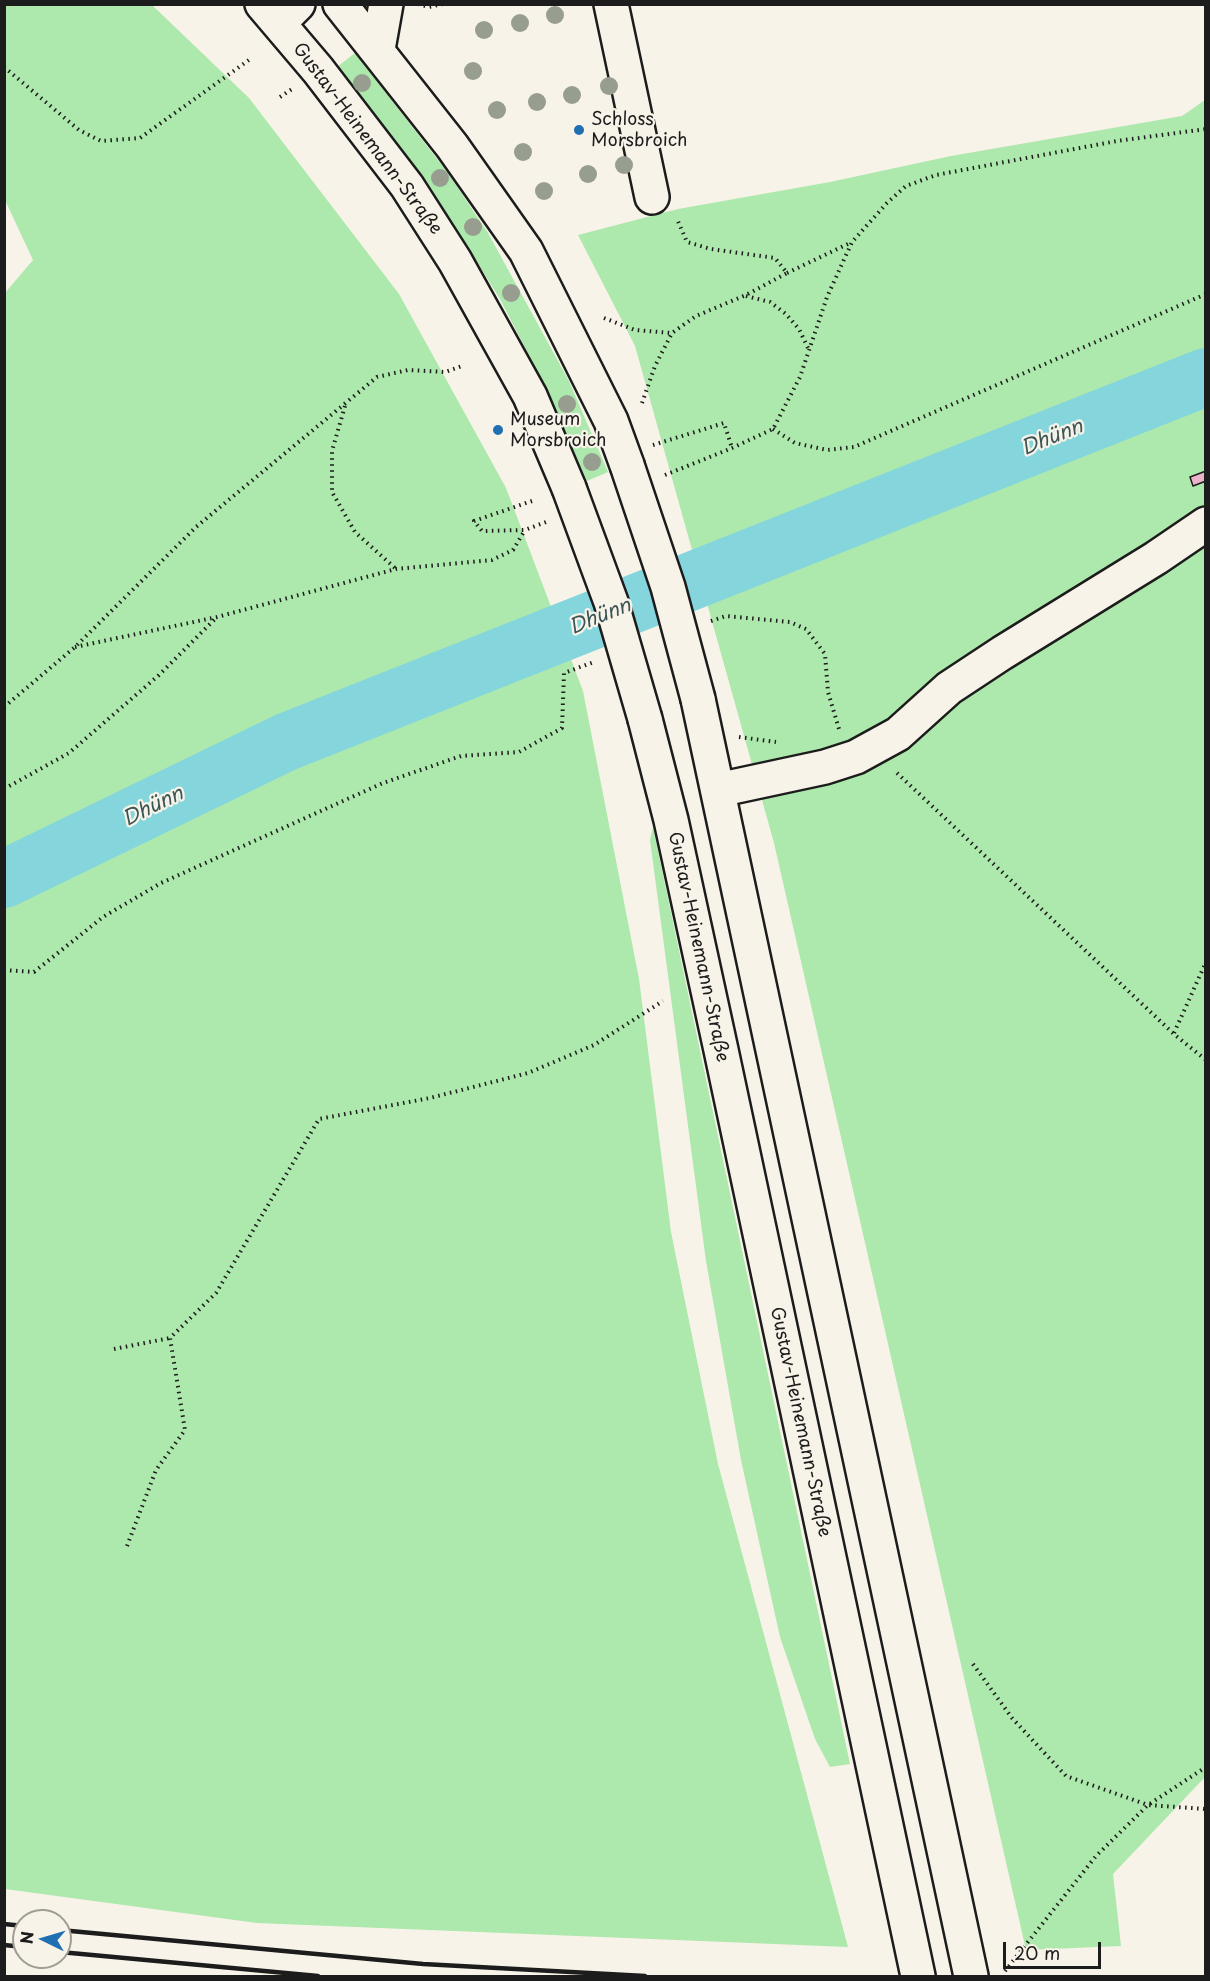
<!DOCTYPE html>
<meta charset="utf-8">
<style>
body{margin:0}
#map{position:relative;width:1210px;height:1981px;overflow:hidden;background:#f7f3e8;font-family:"Playpen Sans",sans-serif}
canvas{display:block}
.frame{position:absolute;inset:0;border:6px solid #1c1c1c;pointer-events:none}
.north{position:absolute;left:12px;top:1909px;width:60px;height:60px;box-sizing:border-box;background:#f7f3e8;border:2px solid #9f9d96;border-radius:50%;rotate:275deg;font-size:16px;font-weight:700;line-height:24px;text-align:center;color:#1c1c1c}
.north::after{content:'';display:block;margin:auto;width:21px;height:27px;background:#1f6fb2;clip-path:polygon(50% 0,100% 100%,50% 72%,0 100%)}
.scale{position:absolute;left:1003px;top:1942px;width:98px;height:27px;box-sizing:border-box;border:3px solid #1c1c1c;border-top:0;padding-left:8px;font-size:18px;line-height:21px;white-space:nowrap;color:#1c1c1c;-webkit-text-stroke:4px #f7f3e8;paint-order:stroke}
</style>
<div id="map">
<canvas width="1210" height="1981"></canvas>
<div class="frame"></div>
<div class="north">N</div>
<div class="scale">20 m</div>
</div>
<script>
const ctx = document.querySelector('canvas').getContext('2d');
ctx.lineJoin = 'round';
function paint(path, color) { ctx.fillStyle = color; ctx.fill(path, 'evenodd'); }
const toPath = rows => new Path2D(rows.map(r => 'M' + r).join(''));
function strokePath(path, color, width, dash) { ctx.strokeStyle = color; ctx.lineWidth = width; ctx.lineCap = dash ? 'butt' : 'round'; ctx.setLineDash(dash || []); ctx.stroke(path); }
function write(font, color, halo, rows, align = 'center') {
  ctx.font = font + ' "Playpen Sans",sans-serif'; ctx.lineWidth = 4.5; ctx.setLineDash([]); ctx.textBaseline = 'middle'; ctx.strokeStyle = halo; ctx.fillStyle = color; for (const [text, x, y, turn = 0] of rows) {
    ctx.save(); ctx.translate(x, y); ctx.rotate((+turn || 0) * Math.PI / 180); ctx.textAlign = isNaN(turn) ? turn : align; if (halo) ctx.strokeText(text, 0, 0); ctx.fillText(text, 0, 0); ctx.restore();
  }
}
paint(toPath([
 [5,4,152,5,249,98,399,294,506,488,583,691,639,979,671,1232,718,1464,848,1947,257,1923,5,1889,4,294,33,260,5,200],
 [355,53,448,173,488,233,569,381,608,472,587,481,547,391,500,299,428,184,337,67],
 [1205,100,1206,1776,1113,1874,1121,1946,1026,1950,774,843,635,346,578,235,678,209,830,182,951,156,1182,116],
 [653,827,850,1764,830,1767,815,1739,780,1637,741,1460,706,1261,650,840]
]), '#ade8ad');
strokePath(toPath([
 [4,879,286,742,1206,377]
]), '#84d6dc', 58);
const building = toPath([
 [1206,471,1206,481,1193,486,1190,477,1206,471]
]);
paint(building, '#ebb4ca');
strokePath(building, '#1c1c1c', 1.5);
const minor = toPath([
 [611,4,652,197],
 [279,23,298,4],
 [378,49,386,4],
 [718,790,825,767,856,757,898,734,949,688,1002,653,1156,558,1206,524]
]);
const major = toPath([
 [262,4,318,70,407,186,455,261,530,396,569,488],
 [340,4,452,146,526,251,611,421,627,465],
 [698,699,971,1976],
 [645,719,671,820,721,1050,918,1976]
]);
strokePath(minor, '#1c1c1c', 38);
strokePath(major, '#1c1c1c', 38);
strokePath(toPath([
 [418,4,429,7,443,4],
 [4,67,79,130,101,141,140,138,249,60],
 [280,97,292,89],
 [787,273,852,242],
 [746,296,770,302,786,314,799,329,808,348],
 [604,318,635,330,672,333],
 [642,403,655,366,672,333,696,316,746,295,787,273,775,258,711,249,687,242,677,219],
 [345,406,332,451,332,492,355,532,396,569],
 [773,429,795,443,827,450,854,447,1206,294],
 [653,445,724,423,732,448],
 [665,475,732,448,773,429,800,377,827,297,852,242,887,203,906,186,936,175,1117,141,1206,129],
 [532,501,474,521,482,531,525,530,546,522],
 [711,621,726,616,790,622,806,629,825,654,828,692,839,729],
 [75,647,217,617,396,569,492,560,513,550,525,530],
 [4,707,75,647,196,527,377,377,408,370,445,372,462,366],
 [739,737,776,742],
 [897,773,1175,1035,1206,1060],
 [4,789,69,753,159,675,217,617],
 [4,970,34,972,103,917,161,883,383,783,461,756,519,752,562,728,564,673,594,662],
 [1174,1033,1206,962],
 [114,1349,170,1338],
 [127,1546,156,1470,185,1430,170,1338,216,1293,319,1119,430,1098,528,1073,594,1045,663,1001],
 [973,1664,1012,1718,1066,1776,1148,1805,1206,1809],
 [1005,1971,1096,1856,1148,1805,1206,1767]
]), '#1c1c1c', 4, [1.5, 4.5]);
strokePath(minor, '#f7f3e8', 33);
strokePath(major, '#f7f3e8', 33);
strokePath(toPath([
 [4,1924,24,1926],
 [60,1930,423,1964,645,1976],
 [4,1945,24,1947],
 [60,1952,318,1976]
]), '#1c1c1c', 4.5);
const majorBridge = toPath([
 [627,465,668,587,698,699],
 [569,488,611,602,645,719]
]);
strokePath(majorBridge, '#1c1c1c', 38, []);
strokePath(majorBridge, '#f7f3e8', 33);
ctx.fillStyle = '#979e90';
for (const [x, y] of [
 [555,15],
 [520,23],
 [484,30],
 [473,71],
 [362,83],
 [609,86],
 [572,95],
 [537,102],
 [497,110],
 [523,152],
 [624,165],
 [588,174],
 [440,178],
 [544,191],
 [473,227],
 [511,293],
 [567,404],
 [592,462]
]) { ctx.beginPath(); ctx.arc(x, y, 9, 0, 2 * Math.PI); ctx.fill(); }
for (const [x, y, r, color] of [
 [579,130,6,"#1f6fb2"],
 [498,430,6,"#1f6fb2"]
]) { const dot = new Path2D(); dot.arc(x, y, r, 0, 2 * Math.PI); ctx.fillStyle = color; ctx.fill(dot); strokePath(dot, '#f7f3e8', 2); }
write('18px', '#1c1c1c', '#f7f3e8', [
 ["Schloss",591,120],
 ["Morsbroich",591,141],
 ["Museum",510,420],
 ["Morsbroich",510,441]
], 'left');
write('18px', '#1c1c1c', '#f7f3e8', [
 ["Gustav-Heinemann-Straße",367,139,53],
 ["Gustav-Heinemann-Straße",698,947,78],
 ["Gustav-Heinemann-Straße",800,1422,78]
]);
write('italic 20px', '#3b5456', '#f7f3e8', [
 ["Dhünn",1052,438,-22],
 ["Dhünn",600,617,-22],
 ["Dhünn",153,807,-26]
]);
</script>
